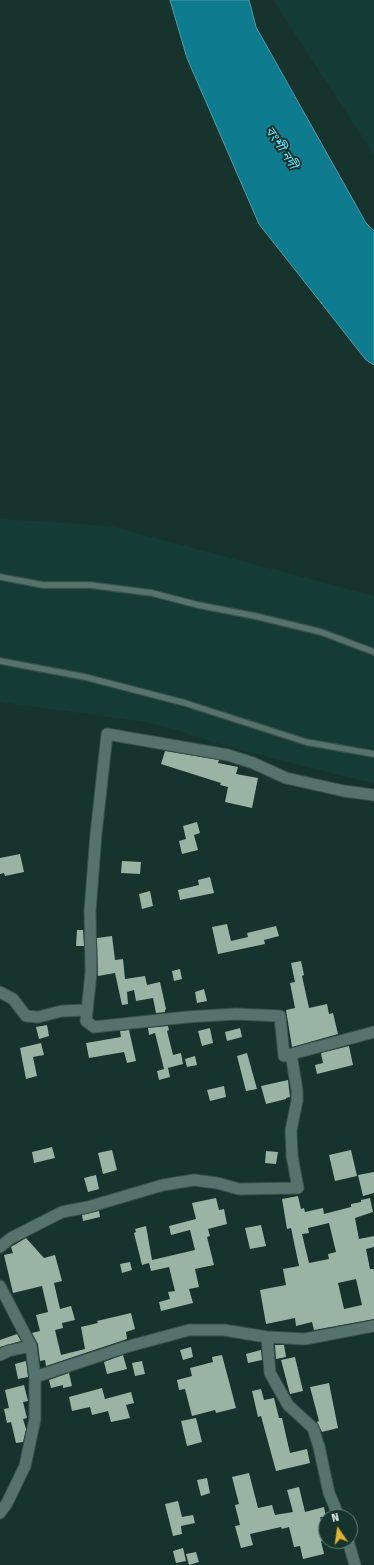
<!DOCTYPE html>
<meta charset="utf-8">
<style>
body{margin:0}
#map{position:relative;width:374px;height:1565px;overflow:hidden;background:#17332d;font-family:"Fira Sans",sans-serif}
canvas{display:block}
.north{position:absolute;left:318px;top:1509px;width:40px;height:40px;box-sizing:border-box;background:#17332d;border:1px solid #657d77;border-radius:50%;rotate:347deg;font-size:11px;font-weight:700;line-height:16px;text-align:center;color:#daebe6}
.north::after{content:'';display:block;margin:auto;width:14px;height:18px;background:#deb133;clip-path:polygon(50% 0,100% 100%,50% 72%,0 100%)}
</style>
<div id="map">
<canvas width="374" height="1565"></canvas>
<div class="north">N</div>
</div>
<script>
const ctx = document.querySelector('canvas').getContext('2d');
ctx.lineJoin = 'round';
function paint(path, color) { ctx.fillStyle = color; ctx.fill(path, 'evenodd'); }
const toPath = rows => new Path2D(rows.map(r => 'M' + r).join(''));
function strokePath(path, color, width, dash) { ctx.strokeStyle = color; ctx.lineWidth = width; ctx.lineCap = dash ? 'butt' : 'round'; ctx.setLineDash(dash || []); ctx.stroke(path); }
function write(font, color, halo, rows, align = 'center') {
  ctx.font = font + ' "Fira Sans","Noto Sans Bengali",sans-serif'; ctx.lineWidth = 4; ctx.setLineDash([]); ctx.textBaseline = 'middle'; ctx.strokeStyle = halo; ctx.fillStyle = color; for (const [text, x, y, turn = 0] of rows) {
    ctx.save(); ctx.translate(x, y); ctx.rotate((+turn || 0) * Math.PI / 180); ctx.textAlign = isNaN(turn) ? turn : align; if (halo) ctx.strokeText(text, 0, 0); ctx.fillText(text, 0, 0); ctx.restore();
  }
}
paint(toPath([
 [273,0,374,0,374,155],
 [0,519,110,526,374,596,374,782,364,781,232,748,176,730,145,722,0,702]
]), '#153c34');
const water = toPath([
 [170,0,249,0,256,27,366,223,374,231,374,365,366,360,259,224,187,58,170,0]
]);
paint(water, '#0e7b8e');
strokePath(water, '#4b9da8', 1);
paint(toPath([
 [165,751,219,760,218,763,238,767,236,774,258,778,252,808,225,802,228,787,220,785,221,783,161,764],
 [197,822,200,833,194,835,198,850,182,854,179,841,186,839,183,826],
 [20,854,24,872,5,876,4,873,0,874,0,858],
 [122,861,141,862,140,874,121,873],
 [210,877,214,893,180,900,178,890,199,885,198,880],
 [150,891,153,906,142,909,139,894],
 [227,924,231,941,248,937,247,933,276,926,279,936,264,940,265,944,218,954,212,927],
 [77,930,83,930,84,946,76,946],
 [112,936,115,960,123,959,125,979,145,976,147,985,160,982,166,1009,165,1010,165,1012,156,1013,153,998,136,1001,134,990,127,992,128,1004,122,1005,115,973,98,976,97,938],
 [301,961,304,975,302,976,309,1008,327,1004,329,1014,333,1013,338,1034,292,1047,286,1010,295,1008,290,983,295,982,291,963],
 [180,969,182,979,174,981,172,971],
 [204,989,207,1001,197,1003,195,992],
 [47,1025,49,1036,39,1039,36,1027],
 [168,1026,169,1030,167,1031,173,1055,181,1053,183,1064,164,1069,155,1033,149,1035,148,1028],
 [210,1028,213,1043,202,1046,198,1031],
 [240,1028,242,1037,227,1041,225,1032],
 [129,1030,136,1061,127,1063,124,1052,89,1058,86,1043,121,1037,120,1031],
 [41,1043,44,1055,33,1057,37,1076,26,1079,20,1048],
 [349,1046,353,1065,317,1074,315,1065,323,1063,321,1053],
 [247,1053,257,1089,246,1091,237,1056],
 [195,1056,197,1065,187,1067,185,1059],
 [168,1068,170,1077,159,1080,157,1071],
 [288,1080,290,1097,286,1098,286,1099,266,1104,261,1086],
 [224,1086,226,1097,210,1101,207,1090],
 [52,1147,55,1158,34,1163,32,1152],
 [112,1150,117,1170,103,1174,98,1153],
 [351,1150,357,1176,335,1181,329,1155],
 [266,1151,278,1152,276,1164,265,1163],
 [374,1172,374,1193,363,1196,358,1175],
 [96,1175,99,1189,88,1192,84,1178],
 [298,1196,301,1209,304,1208,305,1212,323,1208,324,1214,351,1207,351,1204,361,1202,361,1200,370,1198,373,1212,355,1218,359,1239,374,1236,374,1247,366,1249,370,1269,374,1269,374,1319,314,1330,312,1322,296,1326,295,1318,266,1324,260,1290,286,1285,283,1269,299,1266,291,1228,287,1229,282,1199],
 [329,1223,336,1252,328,1254,329,1259,309,1263,302,1234,309,1233,308,1228],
 [356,1279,362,1305,344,1309,338,1283],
 [216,1198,219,1210,224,1209,227,1224,208,1229,210,1236,207,1237,214,1265,195,1269,199,1287,189,1289,193,1303,161,1311,159,1302,170,1299,168,1292,175,1291,169,1267,151,1271,149,1263,142,1265,134,1233,136,1232,135,1229,146,1226,152,1260,195,1250,190,1230,171,1235,169,1226,196,1219,192,1203],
 [99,1211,100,1217,83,1221,82,1215],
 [261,1225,266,1246,250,1249,245,1228],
 [26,1238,44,1258,55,1255,62,1281,54,1283,60,1309,71,1306,75,1320,62,1323,63,1328,55,1330,61,1355,85,1349,81,1327,98,1323,97,1321,131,1313,135,1329,126,1332,127,1339,46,1366,45,1360,40,1361,38,1344,32,1333,40,1331,36,1315,48,1312,42,1286,13,1293,4,1255,13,1253,11,1247],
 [130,1262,132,1270,122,1273,120,1264],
 [17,1334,21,1341,0,1347,0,1340],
 [275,1345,284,1345,286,1357,276,1359],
 [191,1347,193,1357,183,1360,180,1350],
 [261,1350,262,1360,248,1363,246,1354],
 [123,1355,127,1369,107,1374,104,1362],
 [222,1355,236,1408,216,1413,215,1410,192,1416,185,1389,179,1390,177,1380,192,1376,190,1368,213,1362,212,1357],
 [295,1357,303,1391,290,1394,281,1360],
 [26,1361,28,1377,18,1379,15,1364],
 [142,1361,145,1374,135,1376,132,1363],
 [69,1373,72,1386,63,1388,63,1385,51,1388,49,1380],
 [329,1383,338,1428,322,1432,317,1422,319,1421,310,1387],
 [24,1385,28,1401,23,1402,27,1418,23,1419,26,1429,23,1442,16,1443,11,1422,7,1423,4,1409,9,1408,5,1390],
 [102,1388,105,1399,131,1392,134,1403,126,1405,130,1418,111,1422,108,1411,92,1415,90,1407,72,1411,69,1397],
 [261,1389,264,1400,274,1398,279,1418,282,1418,290,1453,307,1449,310,1463,276,1471,261,1416,258,1417,252,1391],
 [196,1418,202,1442,187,1446,181,1421],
 [249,1473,258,1508,272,1505,275,1515,293,1512,287,1490,299,1487,305,1512,324,1507,326,1517,320,1517,326,1540,321,1541,324,1554,303,1559,300,1546,294,1547,289,1527,282,1529,281,1527,250,1534,253,1545,241,1548,235,1526,240,1525,235,1505,239,1504,232,1477],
 [207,1478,210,1493,201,1496,197,1480],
 [178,1501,182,1517,193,1515,195,1523,181,1526,182,1534,173,1536,165,1504],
 [183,1548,186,1561,176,1563,173,1551],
 [196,1552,199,1562,189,1565,186,1554]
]), '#99b3a4');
const service = toPath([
 [0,577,43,585,90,585,152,593,198,605,255,616,321,632,374,652],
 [0,661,85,677,185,703,306,742,374,754]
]);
const minor = toPath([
 [374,795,344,791,286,778,253,763,228,755,107,734,96,834,90,911,91,973,86,1021,94,1027,187,1017,236,1014,280,1016,284,1056,374,1032],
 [0,992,13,999,26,1016,38,1017,62,1011,87,1010],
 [0,1247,11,1238,62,1212,88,1207,163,1185,194,1180,217,1183,239,1189,298,1188,292,1156,291,1130,297,1101,297,1090,291,1054],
 [0,1286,31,1346,35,1377,126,1347,189,1330,224,1330,267,1337,305,1339,374,1326],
 [267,1337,270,1373,288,1405,313,1428,319,1447,329,1493,339,1517],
 [0,1355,8,1351,31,1346],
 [348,1541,355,1565]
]);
const tertiary = toPath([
 [0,1513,7,1503,25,1466,35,1419,35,1377]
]);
strokePath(service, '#39514b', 8);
strokePath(minor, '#39514b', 13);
strokePath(tertiary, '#39514b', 13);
strokePath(service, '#55736c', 5.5);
strokePath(minor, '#55736c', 11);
strokePath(tertiary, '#55736c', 11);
write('italic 13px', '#61ddf8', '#17332d', [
 ["বংশী নদী",281,148,57]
]);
</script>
